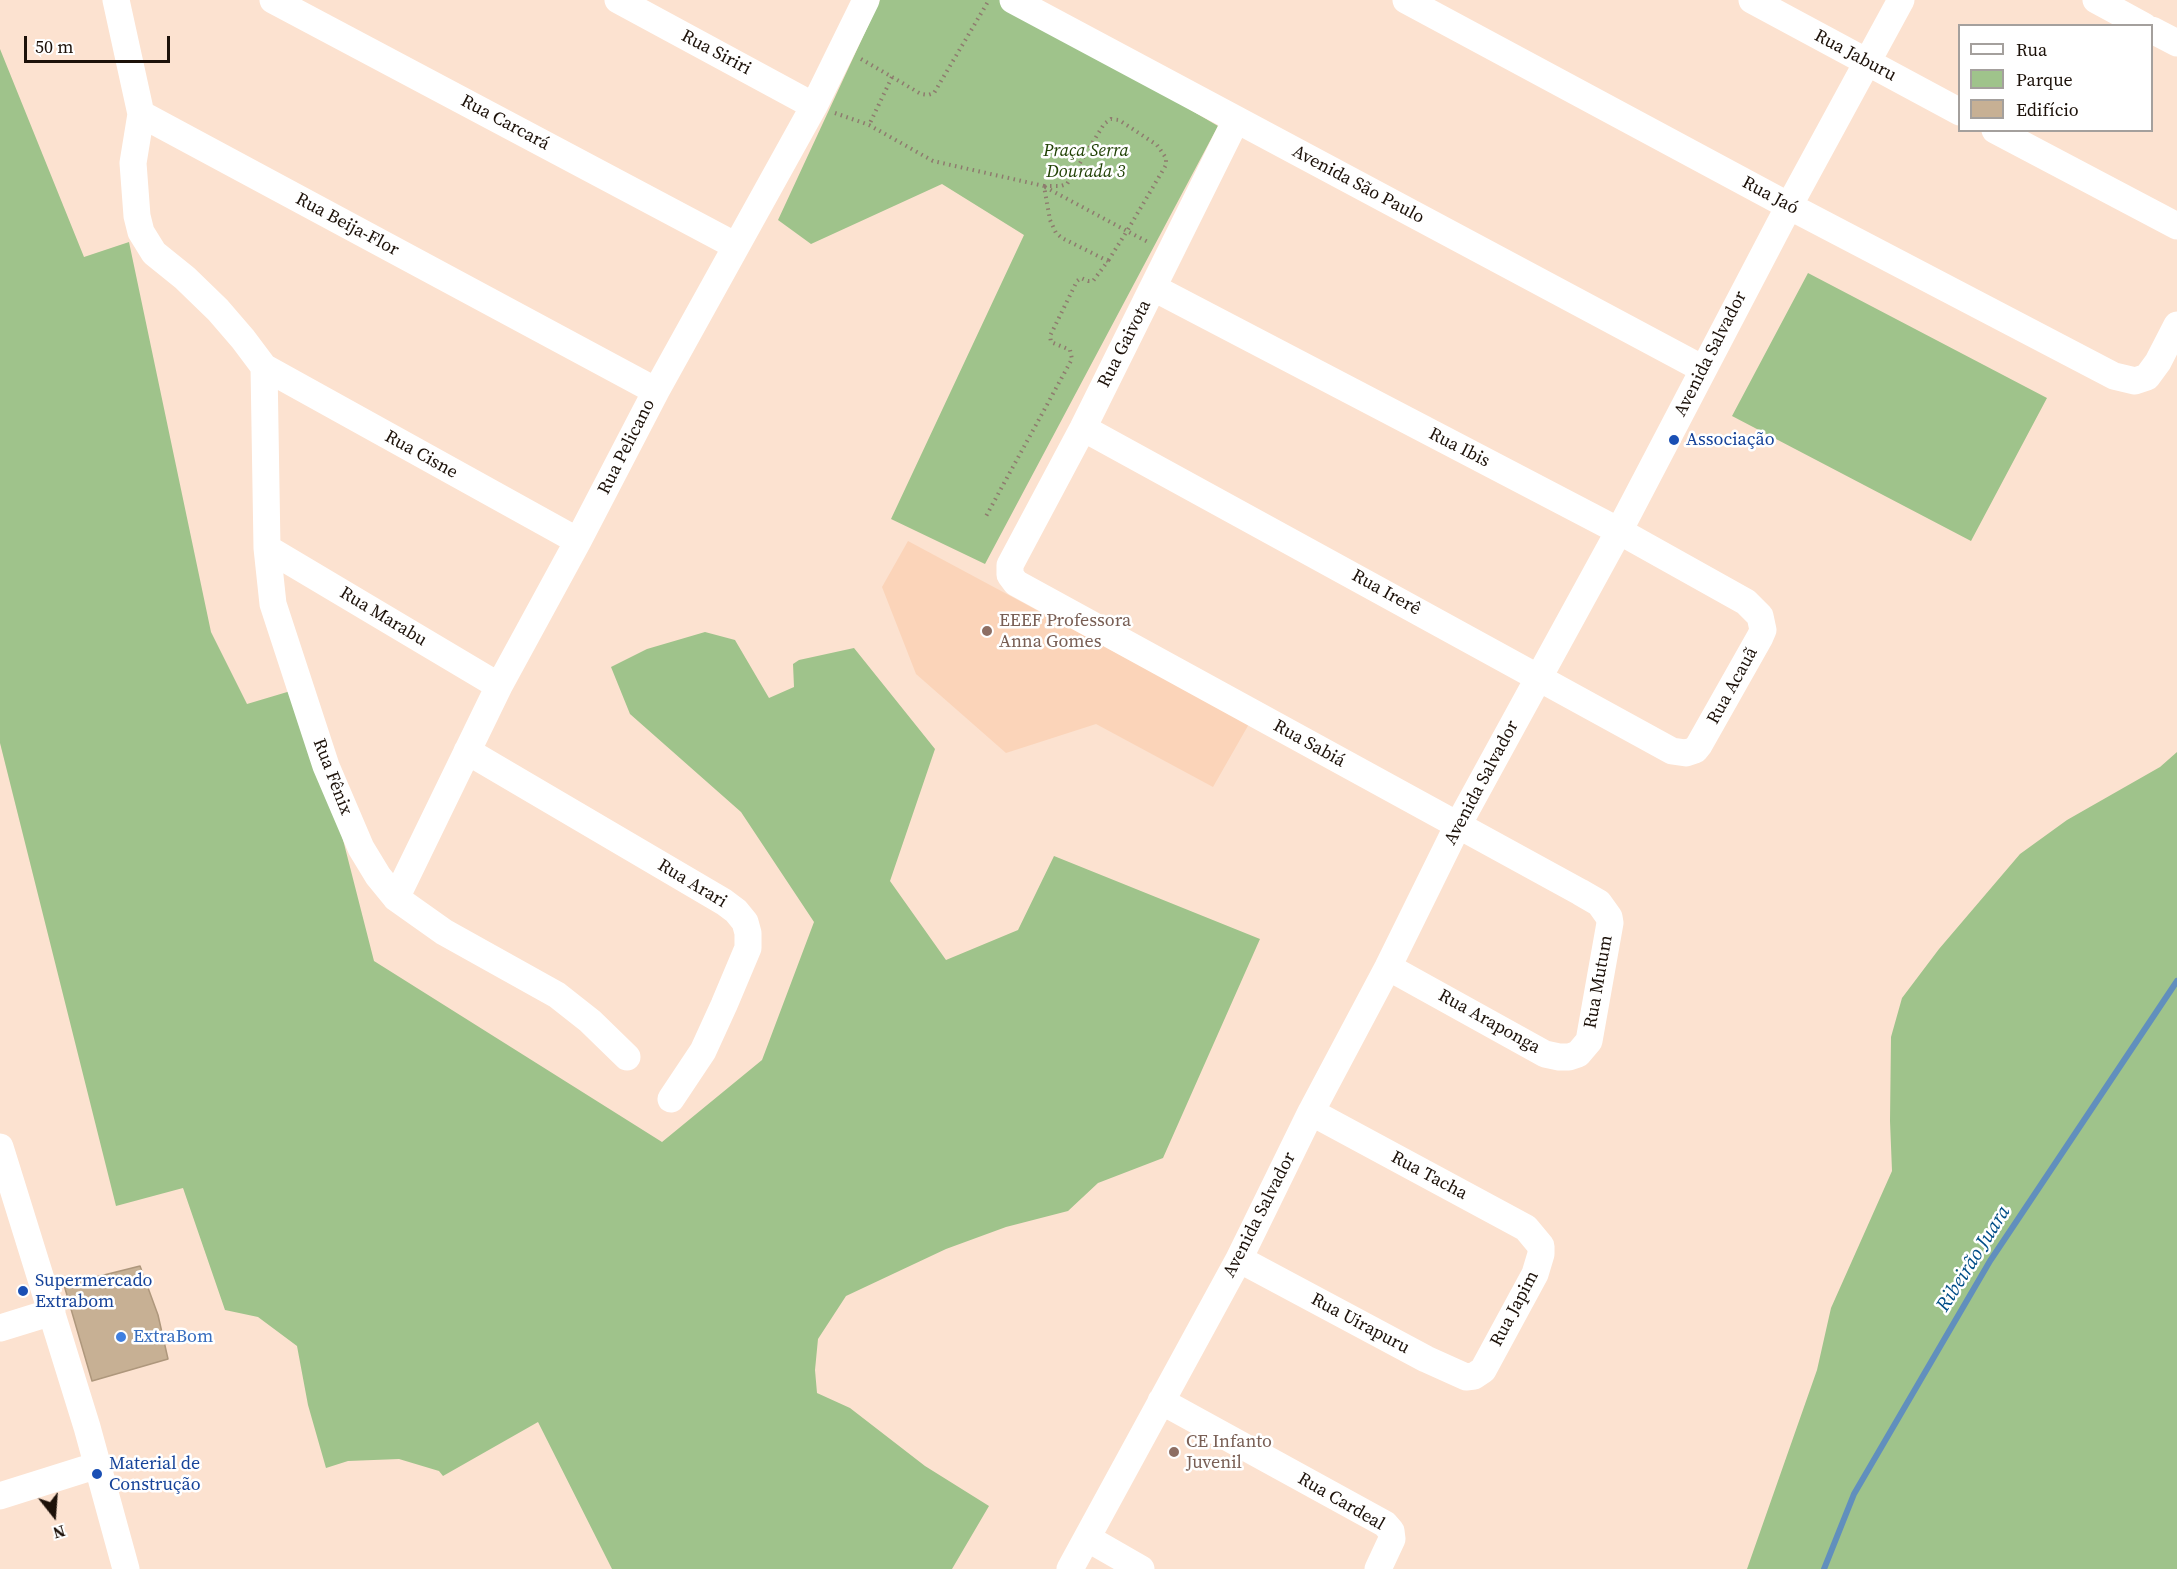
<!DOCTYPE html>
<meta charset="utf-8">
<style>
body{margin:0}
#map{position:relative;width:2177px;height:1569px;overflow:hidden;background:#fce2d0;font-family:"Source Serif 4",serif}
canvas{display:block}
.legend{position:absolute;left:1958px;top:24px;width:195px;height:108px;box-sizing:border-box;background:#fff;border:2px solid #a4a09d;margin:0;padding:8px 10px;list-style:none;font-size:18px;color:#1c1109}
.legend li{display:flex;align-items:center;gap:12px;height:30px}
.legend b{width:30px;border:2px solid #a4a09d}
.north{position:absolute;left:24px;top:1485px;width:60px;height:60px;-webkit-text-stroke:4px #fff;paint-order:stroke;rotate:163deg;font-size:16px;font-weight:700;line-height:24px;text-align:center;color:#1c1109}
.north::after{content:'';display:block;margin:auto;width:21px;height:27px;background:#1c1109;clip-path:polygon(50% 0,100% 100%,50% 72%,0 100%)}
.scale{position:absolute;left:24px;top:36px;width:146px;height:27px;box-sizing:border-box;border:3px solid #1c1109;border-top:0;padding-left:8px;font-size:18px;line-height:21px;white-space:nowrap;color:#1c1109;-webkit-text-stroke:4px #fff;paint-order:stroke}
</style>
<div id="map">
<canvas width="2177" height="1569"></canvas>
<ul class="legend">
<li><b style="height:8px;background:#fff"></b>Rua</li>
<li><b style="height:16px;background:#9fc38b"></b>Parque</li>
<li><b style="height:16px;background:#c7b094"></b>Edifício</li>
</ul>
<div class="north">N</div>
<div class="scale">50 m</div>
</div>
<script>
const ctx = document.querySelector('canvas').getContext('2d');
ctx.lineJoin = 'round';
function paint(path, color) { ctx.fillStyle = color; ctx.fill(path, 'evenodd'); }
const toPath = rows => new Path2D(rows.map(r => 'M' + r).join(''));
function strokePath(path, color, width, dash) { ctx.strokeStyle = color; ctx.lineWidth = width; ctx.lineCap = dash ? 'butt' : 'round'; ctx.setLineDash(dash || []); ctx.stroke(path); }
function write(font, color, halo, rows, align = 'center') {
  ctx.font = font + ' "Source Serif 4",serif'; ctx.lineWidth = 5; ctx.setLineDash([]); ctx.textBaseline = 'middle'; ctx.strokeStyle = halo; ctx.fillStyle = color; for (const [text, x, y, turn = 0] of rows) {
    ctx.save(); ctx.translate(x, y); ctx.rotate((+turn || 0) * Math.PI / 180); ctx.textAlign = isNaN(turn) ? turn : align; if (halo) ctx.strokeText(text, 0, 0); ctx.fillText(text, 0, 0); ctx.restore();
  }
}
paint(toPath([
 [908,541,1249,724,1213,787,1096,724,1006,753,916,674,882,587]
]), '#fbd4b9');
paint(toPath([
 [880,0,1003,0,1218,126,985,564,891,519,1024,235,942,184,811,244,778,220],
 [0,49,84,257,129,242,211,632,247,704,304,687,374,961,662,1142,762,1060,814,922,741,812,630,714,611,667,647,649,705,632,735,640,769,698,794,687,793,664,799,660,854,648,935,749,890,881,946,960,1018,930,1054,856,1260,939,1163,1158,1098,1183,1068,1211,1006,1227,946,1249,846,1296,818,1339,815,1370,817,1393,850,1408,925,1466,989,1506,952,1569,612,1569,538,1422,443,1476,439,1471,399,1459,348,1461,326,1468,308,1405,297,1346,258,1317,225,1310,183,1188,116,1206,0,743],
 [1808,273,2047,398,1971,541,1732,416],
 [2177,752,2177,1569,1747,1569,1817,1370,1831,1308,1892,1171,1890,1121,1891,1037,1902,998,1939,949,2020,854,2067,820,2160,767]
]), '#9fc38b');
strokePath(toPath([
 [1824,1569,1854,1494,1990,1261,2177,981]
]), '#618fbd', 6);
const building = toPath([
 [140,1266,158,1315,168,1359,92,1381,64,1285,140,1266]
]);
paint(building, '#c7b094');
strokePath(building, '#ae977c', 1.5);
strokePath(toPath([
 [861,59,892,77,869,125],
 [892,77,921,94,928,95,934,93,989,0],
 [835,113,869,125,933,161,1044,186,1050,220,1056,233,1062,238,1108,261,1093,281,1088,281,1081,278,1077,281,1050,336,1051,342,1070,350,1072,359,985,518],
 [1044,186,1061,186,1067,184,1104,124,1111,119,1119,120,1157,145,1166,158,1166,165,1127,231,1150,243],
 [1045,187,1127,231,1108,261]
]), '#8e7b6e', 4, [1.5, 4.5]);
strokePath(toPath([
 [116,0,141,114,133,163,137,216,141,232,154,253,185,278,218,310,243,339,264,367,578,541],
 [273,0,736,246],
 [618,0,814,106],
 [1013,0,1703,369],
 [1406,0,1789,206,2114,376,2135,381,2147,377,2158,362,2177,325],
 [1752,0,1960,112],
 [2096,0,2144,26],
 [2152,30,2177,43],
 [141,114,656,391],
 [1236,120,1083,428,1010,565,1010,575,1016,583,1580,892,1599,903,1609,917,1610,923,1589,1041,1578,1054,1569,1057,1559,1057,1545,1054,1388,967],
 [1995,130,2177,226],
 [264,367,267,548,273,604,326,766,361,848,378,876,396,898,444,932,557,995,590,1021,627,1057],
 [1083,428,1672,751,1686,753,1695,750,1699,745,1760,637,1763,630,1760,616,1746,602,1619,531,1154,288],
 [267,548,499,686],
 [467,751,724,902,736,911,745,922,748,933,748,948,724,1005,703,1051,671,1099],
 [396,898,499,686,578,541,656,391,814,106,866,0],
 [0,1147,87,1427,126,1569],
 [1239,1259,1426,1359,1466,1377,1474,1376,1483,1370,1535,1274,1541,1254,1541,1246,1526,1228,1311,1112],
 [0,1328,52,1312],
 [1161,1401,1385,1524,1391,1531,1392,1539,1378,1569],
 [0,1496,98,1465],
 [1087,1538,1141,1569],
 [1070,1569,1239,1259,1311,1112,1388,967,1458,825,1619,531,1789,206,1901,0]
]), '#fff', 27);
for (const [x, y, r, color] of [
 [1674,440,6,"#1a4fb4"],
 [987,631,6,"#8d6e63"],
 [23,1291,6,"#1a4fb4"],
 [121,1337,6,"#3f7fe0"],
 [1174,1452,6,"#8d6e63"],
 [97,1474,6,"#1a4fb4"]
]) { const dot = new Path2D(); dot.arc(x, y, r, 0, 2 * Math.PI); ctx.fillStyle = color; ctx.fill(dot); strokePath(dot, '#fff', 2); }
write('18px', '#1c1109', '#fff', [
 ["Rua Siriri",716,53,28],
 ["Rua Jaburu",1855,56,28],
 ["Rua Carcará",505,123,28],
 ["Avenida São Paulo",1358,185,28],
 ["Rua Jaó",1770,196,28],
 ["Rua Beija-Flor",347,225,28],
 ["Rua Gaivota",1125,344,-63],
 ["Avenida Salvador",1711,354,-63],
 ["Rua Pelicano",627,447,-63],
 ["Rua Ibis",1459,448,27],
 ["Rua Cisne",421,455,29],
 ["Rua Irerê",1386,593,29],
 ["Rua Marabu",383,617,31],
 ["Rua Acauã",1733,686,-61],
 ["Rua Sabiá",1309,744,29],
 ["Rua Fênix",332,777,69],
 ["Avenida Salvador",1482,783,-62],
 ["Rua Arari",692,884,31],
 ["Rua Mutum",1599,982,-80],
 ["Rua Araponga",1489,1022,29],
 ["Rua Tacha",1429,1176,28],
 ["Avenida Salvador",1260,1215,-63],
 ["Rua Japim",1515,1309,-62],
 ["Rua Uirapuru",1360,1324,28],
 ["Rua Cardeal",1341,1502,30]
]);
write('italic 18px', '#214105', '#fff', [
 ["Praça Serra",1086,151],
 ["Dourada 3",1086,172]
]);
write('18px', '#164399', '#fff', [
 ["Associação",1686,440],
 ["Supermercado",35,1281],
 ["Extrabom",35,1302],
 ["Material de",109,1464],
 ["Construção",109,1485]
], 'left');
write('18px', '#785e54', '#fff', [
 ["EEEF Professora",999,621],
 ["Anna Gomes",999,642],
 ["CE Infanto",1186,1442],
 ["Juvenil",1186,1463]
], 'left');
write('18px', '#366cbe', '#fff', [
 ["ExtraBom",133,1337]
], 'left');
write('italic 20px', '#014d87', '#fff', [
 ["Ribeirão Juara",1974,1259,-58]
]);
</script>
